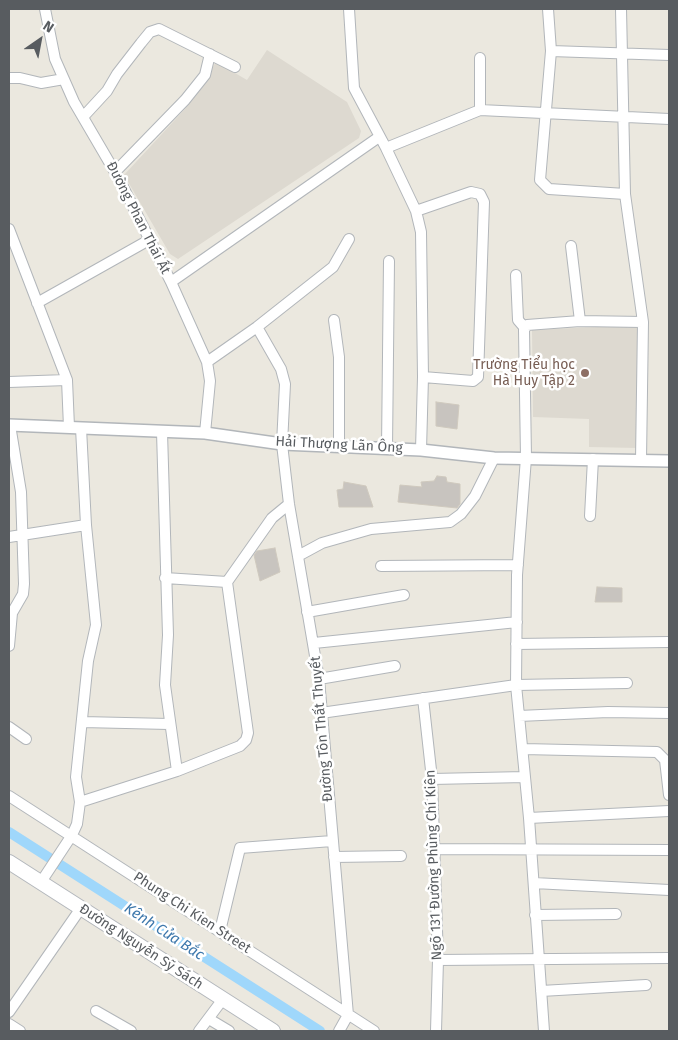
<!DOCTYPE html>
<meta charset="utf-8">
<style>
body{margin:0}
#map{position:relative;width:678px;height:1040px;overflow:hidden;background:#ebe8df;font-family:"Fira Sans",sans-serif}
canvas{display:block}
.frame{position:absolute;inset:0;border:10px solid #585c60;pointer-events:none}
.north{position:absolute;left:15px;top:15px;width:50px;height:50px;-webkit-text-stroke:4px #fff;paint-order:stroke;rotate:33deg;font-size:14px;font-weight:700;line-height:20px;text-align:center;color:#585c60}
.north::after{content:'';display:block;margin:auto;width:18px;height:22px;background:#585c60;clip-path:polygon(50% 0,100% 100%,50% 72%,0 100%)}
</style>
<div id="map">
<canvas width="678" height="1040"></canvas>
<div class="frame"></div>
<div class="north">N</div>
</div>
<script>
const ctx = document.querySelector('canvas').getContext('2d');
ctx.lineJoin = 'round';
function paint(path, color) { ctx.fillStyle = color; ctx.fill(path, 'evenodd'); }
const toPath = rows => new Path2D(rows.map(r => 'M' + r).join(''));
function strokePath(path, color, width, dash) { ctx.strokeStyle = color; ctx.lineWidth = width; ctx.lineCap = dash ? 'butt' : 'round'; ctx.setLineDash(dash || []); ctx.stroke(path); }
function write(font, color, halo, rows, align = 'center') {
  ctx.font = font + ' "Fira Sans",sans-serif'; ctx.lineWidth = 5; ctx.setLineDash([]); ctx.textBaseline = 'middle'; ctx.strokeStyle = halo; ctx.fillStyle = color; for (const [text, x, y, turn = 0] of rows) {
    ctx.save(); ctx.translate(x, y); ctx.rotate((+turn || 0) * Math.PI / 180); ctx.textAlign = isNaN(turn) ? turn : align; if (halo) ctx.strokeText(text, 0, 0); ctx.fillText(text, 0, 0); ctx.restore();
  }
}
paint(toPath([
 [267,50,347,102,361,131,359,138,178,259,170,254,124,175,185,109,216,62,247,80],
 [637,325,638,448,589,447,589,419,533,417,532,330]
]), '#ddd9d0');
strokePath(toPath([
 [9,832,320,1031]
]), '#9fd7fb', 10);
const building = toPath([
 [436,402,459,405,457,429,436,426,436,402],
 [437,476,446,477,447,482,460,484,460,504,457,508,398,502,400,485,422,487,421,482,434,481,437,476],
 [344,482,366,486,373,507,339,507,337,490,343,489,344,482],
 [275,548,280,572,260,581,254,555,257,551,275,548],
 [597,587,622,588,622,602,595,602,597,587]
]);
paint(building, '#c8c4bf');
strokePath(building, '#cfc9be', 1);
const minor = toPath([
 [45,9,55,59,74,102,119,179,171,282,207,362,210,381,205,433],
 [349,9,354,88,386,148,416,211,421,232,423,377,421,450],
 [548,9,551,51,540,180,549,189,625,194],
 [621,9,625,194,643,322,641,460],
 [551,51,669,55],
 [480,58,480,110],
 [9,78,20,78,41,83,64,79],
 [83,117,107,91,117,74,141,43,150,32,159,29,235,67],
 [386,148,480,110,669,119],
 [115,172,185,100,205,75,210,54],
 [416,211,471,192,480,194,484,202,478,377,473,381,423,377],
 [9,229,67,380,69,427],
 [571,246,580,321],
 [516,275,518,320,524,327],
 [171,282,379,137],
 [37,303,149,240],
 [334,320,339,357,339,446],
 [257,327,281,369,285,384,282,444,289,504,319,679,348,1015,339,1031],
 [207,362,257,327,333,267,349,239],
 [9,382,67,380],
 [162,432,168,635,165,685,177,771],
 [387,448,389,261],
 [590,516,593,459],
 [9,537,86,525],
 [298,556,322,543,371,529,450,522,461,514,475,496,494,458],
 [381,566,518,565],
 [165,578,227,582],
 [307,612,404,595],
 [314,643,517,622],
 [516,644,669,642],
 [9,646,12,613,23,594,24,584,21,492,10,425],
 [319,679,395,666],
 [423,698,432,779,438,960,436,1031],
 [321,713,516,685,627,683],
 [519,716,608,712,669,713],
 [82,722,169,724],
 [9,727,26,739],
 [523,749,657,752,665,760,669,795],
 [432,779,525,777],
 [9,796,374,1031],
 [80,802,177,771,240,746,246,740,248,733,227,582,272,518,289,504],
 [529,818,669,811],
 [433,849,669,850],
 [334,857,401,856],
 [41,882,72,835,77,824,80,802,76,777,88,661,96,625,86,525,81,428],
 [534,883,669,890],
 [535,915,616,914],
 [220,931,240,848,332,841],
 [438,960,669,958],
 [541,991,646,985],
 [96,1011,131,1031],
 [9,1012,81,908],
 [209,1019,229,1031],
 [9,1024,20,1031],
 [199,1031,223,999],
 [544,1031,529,818,516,685,517,575,526,458,524,330,527,325,580,321,643,322]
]);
const tertiary = toPath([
 [9,425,205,433,282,444,421,450,494,458,669,461]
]);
const secondary = toPath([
 [9,862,273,1031]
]);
strokePath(minor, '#b2b6ba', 12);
strokePath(tertiary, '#b2b6ba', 14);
strokePath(secondary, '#b3b7bc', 16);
strokePath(minor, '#fff', 10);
strokePath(tertiary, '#fff', 11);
strokePath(secondary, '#fff', 14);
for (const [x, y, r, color] of [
 [585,373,5,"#8d6e63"]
]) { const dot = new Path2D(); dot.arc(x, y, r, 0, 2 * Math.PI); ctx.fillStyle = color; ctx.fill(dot); strokePath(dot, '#fff', 2); }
write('14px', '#585c60', '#fff', [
 ["Đường Phan Thái Ất",138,218,63],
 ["Hải Thượng Lãn Ông",339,445,3],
 ["Đường Tôn Thất Thuyết",322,729,-95],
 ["Ngõ 131 Đường Phùng Chí Kiên",434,865,-92],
 ["Phung Chi Kien Street",192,913,33],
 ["Đường Nguyễn Sỹ Sách",141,947,33]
]);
write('14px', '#785e54', '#fff', [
 ["Trường Tiểu học",575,365],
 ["Hà Huy Tập 2",575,381]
], 'right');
write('italic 15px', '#3e78ac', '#fff', [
 ["Kênh Cửa Bắc",164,932,33]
]);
</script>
